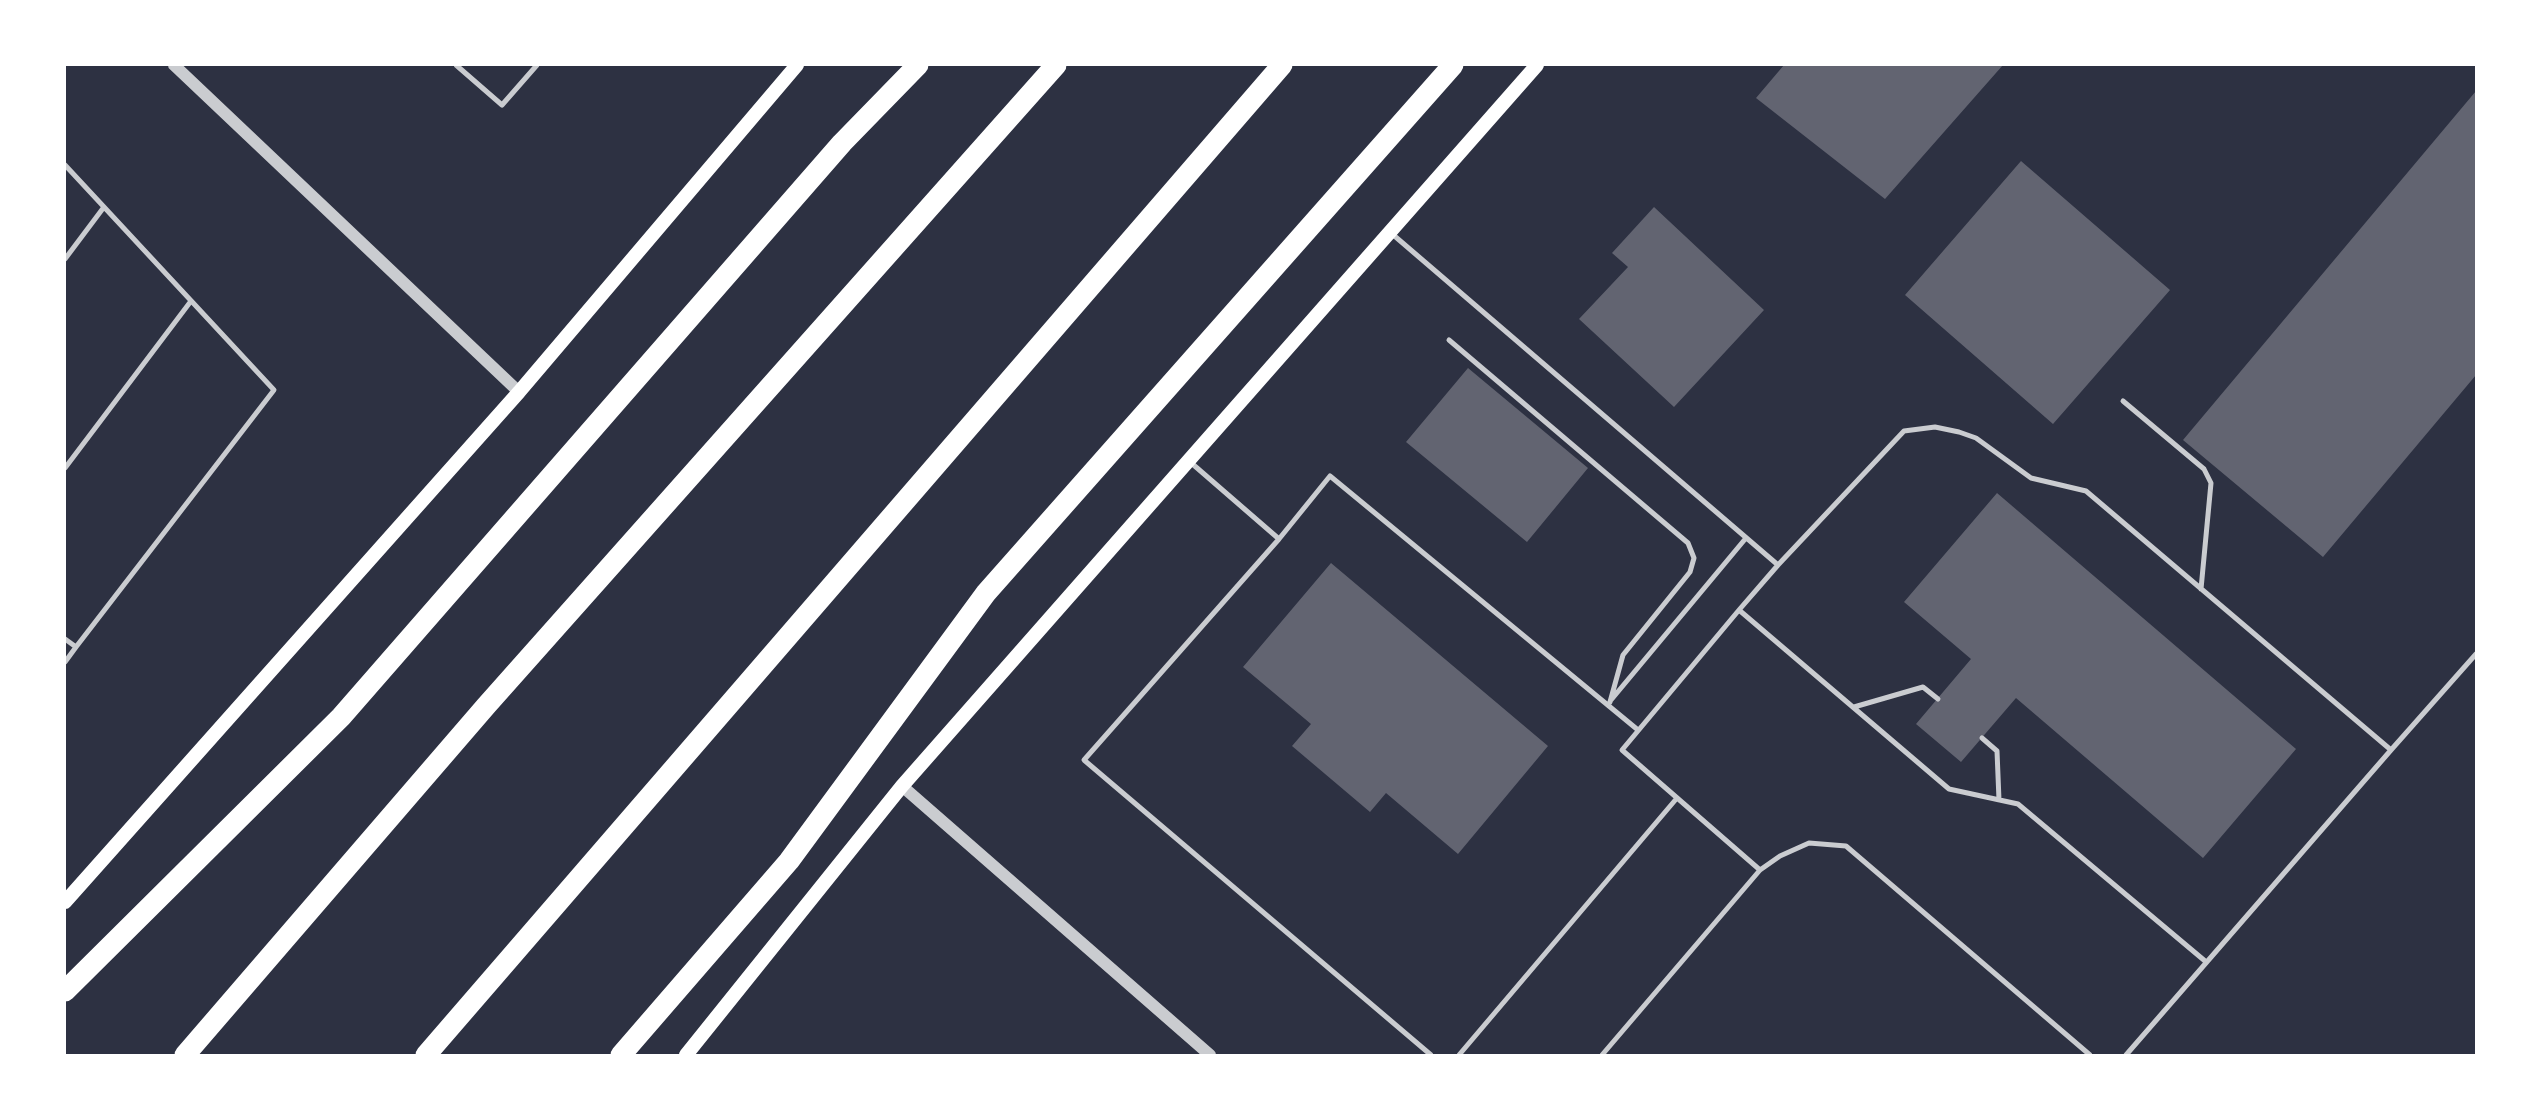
<!DOCTYPE html>
<style>
body{margin:0}
#map{position:relative;width:2541px;height:1120px;overflow:hidden;background:#2d3142;font-family:"DM Sans",sans-serif}
canvas{display:block}
.frame{position:absolute;inset:0;border:66px solid #fff;pointer-events:none}
</style>
<div id="map">
<canvas width="2541" height="1120"></canvas>
<div class="frame"></div>
</div>
<script>
const ctx = document.querySelector('canvas').getContext('2d');
ctx.lineJoin = 'round';
function paint(path, color) { ctx.fillStyle = color; ctx.fill(path, 'evenodd'); }
const toPath = rows => new Path2D(rows.map(r => 'M' + r).join(''));
function strokePath(path, color, width, dash) { ctx.strokeStyle = color; ctx.lineWidth = width; ctx.lineCap = dash ? 'butt' : 'round'; ctx.setLineDash(dash || []); ctx.stroke(path); }
paint(toPath([
 [1784,65,2003,65,1885,199,1756,98],
 [2476,91,2476,375,2323,557,2183,440],
 [2021,161,2170,290,2053,424,1905,295],
 [1654,207,1764,310,1674,407,1579,319,1628,267,1612,253],
 [1468,368,1588,468,1527,542,1406,442],
 [1997,493,2296,749,2203,858,2016,698,1961,762,1916,724,1971,659,1904,602],
 [1331,563,1548,746,1458,854,1386,793,1370,812,1292,746,1311,724,1243,667]
]), '#626471');
strokePath(toPath([
 [456,65,502,105,537,65],
 [65,165,274,390,76,647],
 [1391,233,1778,565],
 [65,259,104,207],
 [1449,340,1688,543,1694,558,1690,572,1623,655,1610,702],
 [2123,401,2204,469,2211,483,2201,589],
 [1189,461,1279,539,1084,760,1431,1055],
 [65,468,191,301],
 [1279,539,1330,476,1638,730],
 [1739,610,1949,789,2018,804,2205,961],
 [65,639,76,647,65,662],
 [1611,700,1746,538],
 [1854,707,1923,687,1938,699],
 [1982,738,1997,751,1999,800],
 [2391,750,2476,654],
 [1760,870,1622,750,1739,610,1778,565,1904,431,1935,427,1959,432,1976,438,2031,478,2086,491,2391,750,2126,1055],
 [1459,1055,1677,798],
 [1602,1055,1760,870,1780,856,1809,843,1846,846,2090,1055]
]), '#caccd0', 5);
strokePath(toPath([
 [174,65,519,392],
 [902,786,1210,1055]
]), '#caccd0', 12);
strokePath(toPath([
 [65,902,519,392,797,65],
 [686,1055,902,786,1537,65]
]), '#fff', 14);
strokePath(toPath([
 [65,991,341,717,842,143,918,65],
 [185,1055,486,706,1056,65],
 [426,1055,1282,65],
 [621,1055,789,861,986,593,1453,65]
]), '#fff', 21);
</script>
